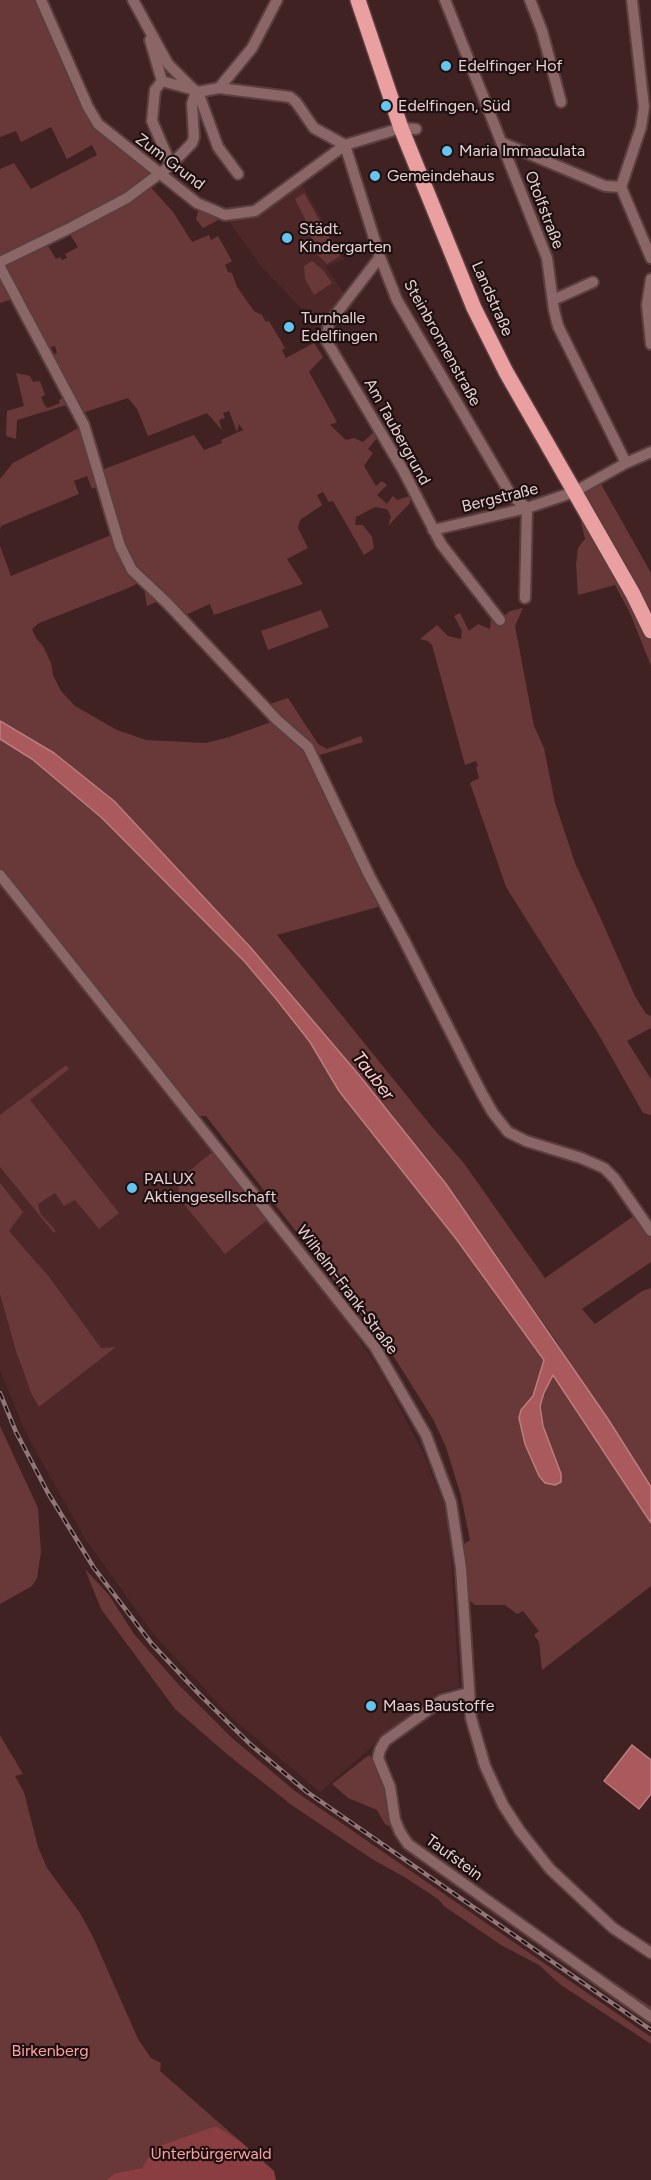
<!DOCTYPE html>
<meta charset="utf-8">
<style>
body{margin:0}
canvas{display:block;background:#402222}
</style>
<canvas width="651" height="2180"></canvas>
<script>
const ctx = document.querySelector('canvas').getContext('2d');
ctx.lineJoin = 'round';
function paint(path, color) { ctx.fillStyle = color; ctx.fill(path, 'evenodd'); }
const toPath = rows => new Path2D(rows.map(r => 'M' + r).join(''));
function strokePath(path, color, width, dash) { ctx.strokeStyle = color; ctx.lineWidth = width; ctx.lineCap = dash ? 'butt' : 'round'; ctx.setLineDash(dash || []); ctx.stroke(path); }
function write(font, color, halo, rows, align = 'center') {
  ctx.font = font + ' Figtree,sans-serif'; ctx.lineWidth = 4.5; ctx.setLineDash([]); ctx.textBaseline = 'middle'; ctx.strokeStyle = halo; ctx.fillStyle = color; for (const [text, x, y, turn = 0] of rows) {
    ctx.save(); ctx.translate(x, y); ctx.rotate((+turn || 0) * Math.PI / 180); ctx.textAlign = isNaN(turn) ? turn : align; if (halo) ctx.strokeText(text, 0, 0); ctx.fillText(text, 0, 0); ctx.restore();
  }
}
paint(toPath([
 [301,183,344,259,326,267,345,295,321,329,261,266,226,217,255,214],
 [0,886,346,1320,383,1376,423,1453,444,1505,449,1529,459,1687,440,1692,385,1735,320,1792,233,1719,155,1636,84,1537,25,1431,0,1370]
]), '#4e2829');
paint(toPath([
 [0,0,41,0,96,121,161,173,147,183,173,212,192,242,209,235,211,240,218,236,232,261,225,265,228,272,232,273,237,287,254,311,262,315,266,322,269,321,285,348,282,350,286,358,314,343,323,357,309,372,337,422,330,425,346,440,354,438,363,442,375,431,370,423,382,432,368,449,373,453,364,466,376,486,382,481,387,485,377,495,387,504,393,496,397,500,410,496,410,503,388,526,391,517,387,509,375,507,356,517,355,525,363,525,372,537,374,548,364,555,333,501,329,502,323,492,317,495,322,505,300,520,298,528,308,548,287,559,303,584,214,615,210,604,181,617,163,599,147,606,143,581,126,589,39,623,32,629,36,638,43,646,51,663,53,675,61,691,75,706,117,730,146,740,206,743,229,737,277,720,264,706,288,698,318,744,327,749,361,736,363,742,313,757,385,905,277,935,432,1127,463,1162,545,1278,638,1213,651,1231,651,1262,582,1309,595,1324,642,1291,651,1288,651,1487,554,1338,446,1184,359,1075,251,948,114,801,54,753,0,721,0,546,11,576,116,533,102,484,92,489,87,476,74,481,79,494,1,526,0,530,0,479,13,463,84,425,99,471,194,435,204,450,222,443,221,440,243,430,239,424,237,432,229,411,223,413,225,418,219,420,222,430,207,413,148,436,137,409,128,398,79,414,73,403,17,420,16,439,6,436,7,411,24,406,16,373,30,376,33,382,40,381,45,395,41,397,45,406,48,408,60,403,59,400,69,396,48,357,57,353,55,346,44,349,16,298,0,303,0,169,14,163,31,189,97,155,92,145,67,159,51,127,21,142,16,131,0,137],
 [72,228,71,236,78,247,65,254,67,258,62,260,60,257,56,259,45,241],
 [304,193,340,256,327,264,316,253,320,250,310,235,307,223,295,199],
 [200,204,219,213,218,220,203,228,196,219],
 [312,261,323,270,332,283,314,295,305,279,304,266],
 [601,484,651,573,651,666,630,613,615,585,578,595,576,564,578,548,585,539,574,492],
 [523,608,515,626,534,726,544,748,555,803,575,863,600,917,635,996,646,1014,651,1016,651,1028,627,1041,651,1079,651,1115,643,1113,599,1035,506,887,470,783,479,778,476,767,478,766,476,761,465,765,432,645,428,641,420,639,437,625,448,636,461,639,462,631,454,616,460,613,469,631,478,624,490,629,491,617,500,619,510,611],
 [321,610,329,627,268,650,261,631],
 [0,739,32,759,102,818,245,962,277,1000,310,1042,339,1091,457,1240,544,1360,533,1396,521,1410,561,1474,543,1426,540,1406,553,1374,651,1523,651,1586,542,1670,539,1642,534,1635,539,1631,523,1611,517,1614,505,1605,475,1605,462,1594,458,1548,470,1540,461,1496,446,1447,433,1419,394,1357,206,1116,192,1116,0,881],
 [66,1065,69,1069,30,1100,119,1213,99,1229,75,1200,64,1206,55,1193,38,1204,40,1213,56,1231,54,1233,0,1167,0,1115],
 [217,1148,272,1216,225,1254,184,1204,179,1193,178,1185,182,1177],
 [0,1183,23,1212,9,1231,49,1277,101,1348,116,1347,39,1407,32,1395,16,1351,0,1294],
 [0,1426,38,1508,41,1552,37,1578,32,1586,0,1604],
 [85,1569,109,1595,134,1634,179,1685,232,1738,295,1791,651,2037,651,2044,561,1985,539,1965,501,1945,444,1906,438,1899,406,1878,372,1859,293,1806,228,1755,175,1709,101,1609],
 [0,1735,23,1774,15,1776,24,1792,38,1847,47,1868,80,1913,93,1937,138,2039,151,2058,161,2063,160,2071,240,2141,215,2126,142,2168,115,2173,106,2180,0,2180],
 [369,1755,383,1772,396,1796,399,1821,411,1843,651,2007,651,2017,408,1844,400,1832,385,1824,377,1810,348,1798,332,1784]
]), '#693839');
paint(toPath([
 [216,2126,240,2141,274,2171,276,2180,106,2180,115,2173,142,2168,154,2148]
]), '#8b3e41');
const water = toPath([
 [0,721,54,753,114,801,251,948,359,1075,446,1184,608,1419,651,1487,651,1523,553,1375,544,1393,540,1406,543,1426,561,1474,561,1482,555,1485,545,1483,539,1476,525,1444,519,1418,521,1410,533,1396,544,1360,457,1240,339,1091,310,1042,277,1000,245,962,102,818,32,759,0,739,0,721],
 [632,1745,651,1760,651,1794,639,1809,604,1781,632,1745]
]);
paint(water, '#aa595c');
strokePath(water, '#bc7d7f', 1.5);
const street = toPath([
 [41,0,88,107,98,124,197,203,225,215,255,211,345,145,401,128,416,129],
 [133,0,168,64,193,89,198,92,219,88,290,97,296,102,314,128,345,145],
 [445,0,547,258,554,310,558,326,626,463],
 [530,0,542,31,561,102],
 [632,0,644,107,641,127,621,187,651,258],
 [150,40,162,81,155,90,152,121,171,165],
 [162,81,191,89],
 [219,88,252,48,277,0],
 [198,92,218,147,238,174],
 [503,143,605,186,621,187],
 [345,145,380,257,397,300,511,495,527,508,525,598],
 [380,257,329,323,326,340,403,470,441,544,500,620],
 [0,262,72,227,127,198,171,165,192,143,194,137,192,104,196,91],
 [0,267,84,425,120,546,132,570,167,603,277,720,308,747,369,875,403,938,481,1092,493,1113,508,1132,526,1141,581,1158,604,1168,615,1179,651,1231],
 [651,279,647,305,651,344],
 [553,300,593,282],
 [433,530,527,508,574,492,626,463,651,452],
 [0,875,375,1347,426,1435,451,1502,461,1568,471,1718,485,1766,503,1805,520,1831,550,1869,613,1928,651,1953],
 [468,1693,442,1700,385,1741,380,1750,378,1758,390,1787,395,1820,400,1832,408,1844,651,2017]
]);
const primary = toPath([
 [358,0,401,128,474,308,506,372,633,594,651,631]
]);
strokePath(street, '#5b3e3e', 14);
strokePath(primary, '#5b3e3e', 18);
strokePath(street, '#8b6666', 10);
strokePath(primary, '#ea9fa0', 15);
const rail = toPath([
 [0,1393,16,1432,48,1493,94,1568,152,1644,200,1695,250,1744,307,1792,651,2030]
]);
strokePath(rail, '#917777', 4.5);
strokePath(rail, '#1e1010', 2, [7]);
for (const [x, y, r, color] of [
 [446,66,6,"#65c5ee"],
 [386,106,6,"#65c5ee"],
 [447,151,6,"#65c5ee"],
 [375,176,6,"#65c5ee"],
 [287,238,6,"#65c5ee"],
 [289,327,6,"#65c5ee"],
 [132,1188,6,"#65c5ee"],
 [371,1706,6,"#65c5ee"]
]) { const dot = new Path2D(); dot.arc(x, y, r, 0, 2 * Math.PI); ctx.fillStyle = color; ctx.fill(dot); strokePath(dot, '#1e1010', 2); }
write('16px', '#e7d1d1', '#1e1010', [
 ["Edelfinger Hof",458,66],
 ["Edelfingen, Süd",398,106],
 ["Maria Immaculata",459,151],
 ["Gemeindehaus",387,176],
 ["Städt.",299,229],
 ["Kindergarten",299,247],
 ["Turnhalle",301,318],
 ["Edelfingen",301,336],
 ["PALUX",144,1179],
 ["Aktiengesellschaft",144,1197],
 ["Maas Baustoffe",383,1706]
], 'left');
write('16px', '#e7d1d1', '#1e1010', [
 ["Zum Grund",170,162,37],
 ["Otolfstraße",544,210,69],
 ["Landstraße",492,299,66],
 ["Steinbronnenstraße",442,343,61],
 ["Am Taubergrund",397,432,61],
 ["Bergstraße",500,498,-14],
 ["Wilhelm-Frank-Straße",347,1290,53],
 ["Taufstein",454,1858,36]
]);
write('16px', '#fca2a3', '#1e1010', [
 ["Birkenberg",50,2051],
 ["Unterbürgerwald",211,2154]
]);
write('italic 18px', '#fececd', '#1e1010', [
 ["Tauber",373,1076,52]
]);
</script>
